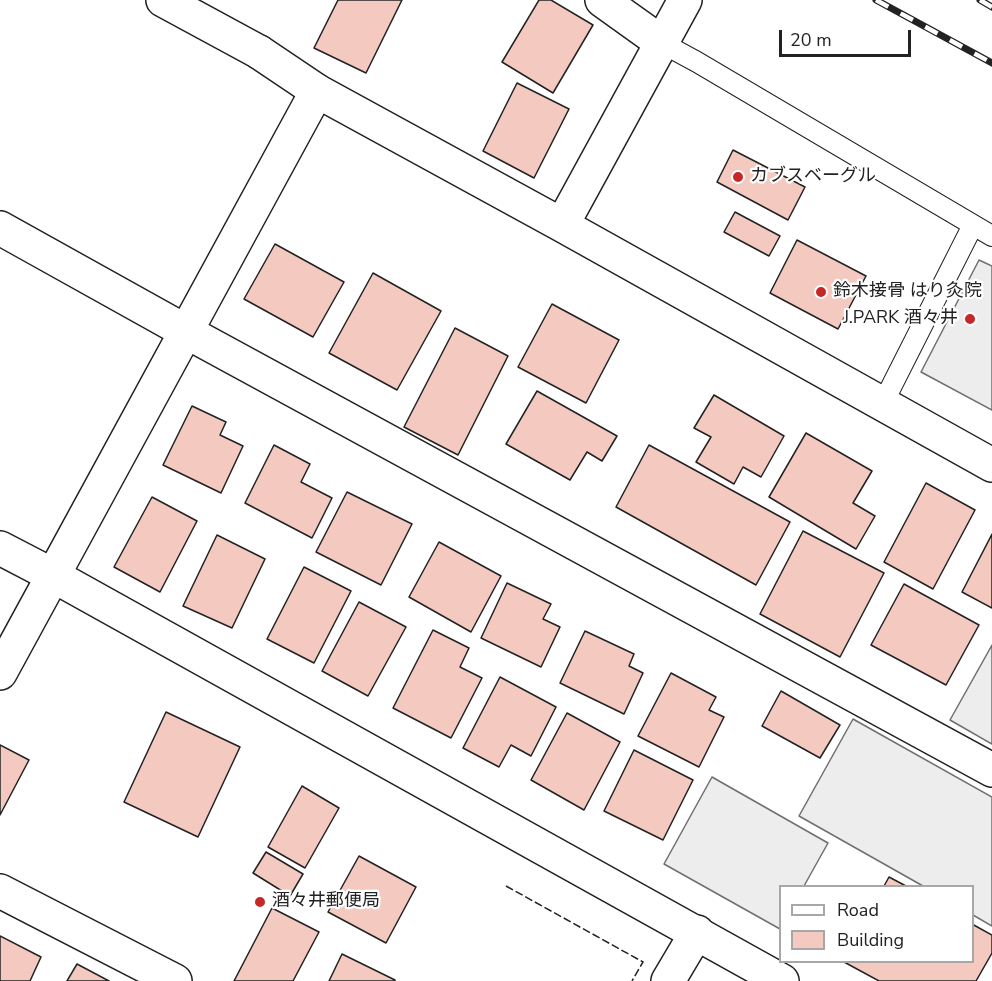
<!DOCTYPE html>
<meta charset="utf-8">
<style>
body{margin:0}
#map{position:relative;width:992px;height:981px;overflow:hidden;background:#fff;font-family:"Nunito Sans",sans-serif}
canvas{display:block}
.legend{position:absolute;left:779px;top:885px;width:195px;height:78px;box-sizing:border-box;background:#fff;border:2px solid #a7a7a7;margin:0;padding:8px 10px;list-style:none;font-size:18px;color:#222}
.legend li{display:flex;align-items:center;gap:12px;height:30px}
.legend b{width:30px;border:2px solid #a7a7a7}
.scale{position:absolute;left:779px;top:30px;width:132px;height:27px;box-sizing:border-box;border:3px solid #222;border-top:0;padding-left:8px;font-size:18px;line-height:21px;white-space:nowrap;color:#222;-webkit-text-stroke:4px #fff;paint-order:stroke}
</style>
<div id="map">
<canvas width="992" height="981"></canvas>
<ul class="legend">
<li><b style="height:8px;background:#fff"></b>Road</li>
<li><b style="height:16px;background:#f3c9c0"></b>Building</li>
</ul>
<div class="scale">20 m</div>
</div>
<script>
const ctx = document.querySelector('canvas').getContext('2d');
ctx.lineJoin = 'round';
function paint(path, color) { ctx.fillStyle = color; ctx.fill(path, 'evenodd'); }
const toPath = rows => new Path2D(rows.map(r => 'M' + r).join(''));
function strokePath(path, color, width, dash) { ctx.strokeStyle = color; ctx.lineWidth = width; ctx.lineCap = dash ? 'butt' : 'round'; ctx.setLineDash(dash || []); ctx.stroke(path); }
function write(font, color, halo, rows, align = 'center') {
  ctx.font = font + ' "Nunito Sans","Noto Sans JP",sans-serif'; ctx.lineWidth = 4.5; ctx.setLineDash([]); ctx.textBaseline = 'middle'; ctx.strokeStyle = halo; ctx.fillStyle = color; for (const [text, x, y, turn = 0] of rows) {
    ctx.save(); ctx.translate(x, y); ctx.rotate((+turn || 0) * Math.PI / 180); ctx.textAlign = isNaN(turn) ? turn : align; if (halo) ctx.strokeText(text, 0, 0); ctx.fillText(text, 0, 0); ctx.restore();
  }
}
const parking = toPath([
 [979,260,992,266,992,410,921,372,979,260],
 [992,645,992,744,950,720,992,645],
 [853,719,992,797,992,926,973,915,972,886,923,886,799,816,853,719],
 [712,777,828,843,804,886,780,886,780,929,664,864,712,777]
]);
paint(parking, '#ededed');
strokePath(parking, '#6f6f6f', 1.5);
const building = toPath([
 [338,0,402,0,366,73,314,48,338,0],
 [539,0,551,0,593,25,553,93,502,62,539,0],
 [517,83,569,109,534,178,483,151,517,83],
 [733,150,805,187,788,220,717,182,733,150],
 [735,212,780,236,769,256,724,232,735,212],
 [797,240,866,276,838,329,770,293,797,240],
 [275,244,344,282,313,337,244,299,275,244],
 [373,273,441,311,397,390,329,353,373,273],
 [552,304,619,340,586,403,518,367,552,304],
 [455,328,508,356,458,455,404,427,455,328],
 [537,391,617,436,602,461,587,452,570,480,506,444,537,391],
 [714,395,784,436,761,477,743,467,734,484,696,462,711,437,694,428,714,395],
 [192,406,226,422,220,435,243,446,221,493,163,465,192,406],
 [806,433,872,471,853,503,875,516,856,549,769,497,806,433],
 [274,445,310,464,301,482,332,498,312,538,245,503,274,445],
 [649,445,790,522,756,585,616,507,649,445],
 [926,483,975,510,933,589,884,562,926,483],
 [347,492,412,524,381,585,316,552,347,492],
 [152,497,197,521,160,592,114,567,152,497],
 [803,531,884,573,840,657,760,614,803,531],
 [992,534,992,608,962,592,992,534],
 [217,535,265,559,232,628,183,606,217,535],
 [439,542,501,576,471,632,409,597,439,542],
 [304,567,351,591,314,663,267,639,304,567],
 [507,583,551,604,543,619,560,627,541,667,481,638,507,583],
 [904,584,979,625,946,685,871,645,904,584],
 [359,602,406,627,368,696,322,671,359,602],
 [433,630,469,648,460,667,482,678,451,738,393,708,433,630],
 [585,631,634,654,629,666,643,673,624,714,560,683,585,631],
 [671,673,716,697,709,710,724,717,699,767,638,736,671,673],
 [500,677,556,707,531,756,511,745,499,767,463,748,500,677],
 [781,691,840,725,820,758,762,726,781,691],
 [166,712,240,747,198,837,124,802,166,712],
 [567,713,620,742,584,810,531,780,567,713],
 [0,745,29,760,0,815,0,745],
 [634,750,693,780,663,840,604,811,634,750],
 [302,786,339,808,305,868,268,847,302,786],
 [266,852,303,874,290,896,253,873,266,852],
 [359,856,416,887,386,943,328,912,359,856],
 [889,877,906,886,884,886,889,877],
 [272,908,319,932,293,981,234,981,272,908],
 [972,924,992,935,992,953,976,981,879,981,844,962,972,962,972,924],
 [0,936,41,957,30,981,0,981,0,936],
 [342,954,395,980,395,981,329,981,342,954],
 [77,964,109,981,67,981,77,964]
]);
paint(building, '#f3c9c0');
strokePath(building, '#222', 1.5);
const service = toPath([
 [662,43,697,62,992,236],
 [883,403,973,225]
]);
const minor = toPath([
 [163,0,259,52],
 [602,0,662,43],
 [0,228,185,331,992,770],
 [0,673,317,91],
 [0,891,175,981],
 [668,981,697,932]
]);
const tertiary = toPath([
 [259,52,317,91,562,225,992,465],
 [562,225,685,0],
 [0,548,54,576,782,981]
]);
strokePath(service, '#222', 22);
strokePath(minor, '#222', 36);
strokePath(tertiary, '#222', 36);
strokePath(service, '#fff', 20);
strokePath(minor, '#fff', 33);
strokePath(tertiary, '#fff', 33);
const rail = toPath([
 [876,0,992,63],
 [980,0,992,7]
]);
strokePath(rail, '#222', 7);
strokePath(rail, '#fff', 4.5, [14]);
strokePath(toPath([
 [506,886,643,962,632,981]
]), '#222', 1.5, [8, 3]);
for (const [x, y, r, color] of [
 [738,177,6,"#c62828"],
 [821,292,6,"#c62828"],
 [970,319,6,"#c62828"],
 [260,902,6,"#c62828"]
]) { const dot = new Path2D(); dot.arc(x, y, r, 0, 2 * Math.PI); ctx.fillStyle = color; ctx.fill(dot); strokePath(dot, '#fff', 2); }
write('18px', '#222', '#fff', [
 ["カブスベーグル",750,177],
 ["鈴木接骨 はり灸院",833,292],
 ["J.PARK 酒々井",958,319,"right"],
 ["酒々井郵便局",272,902]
], 'left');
</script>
